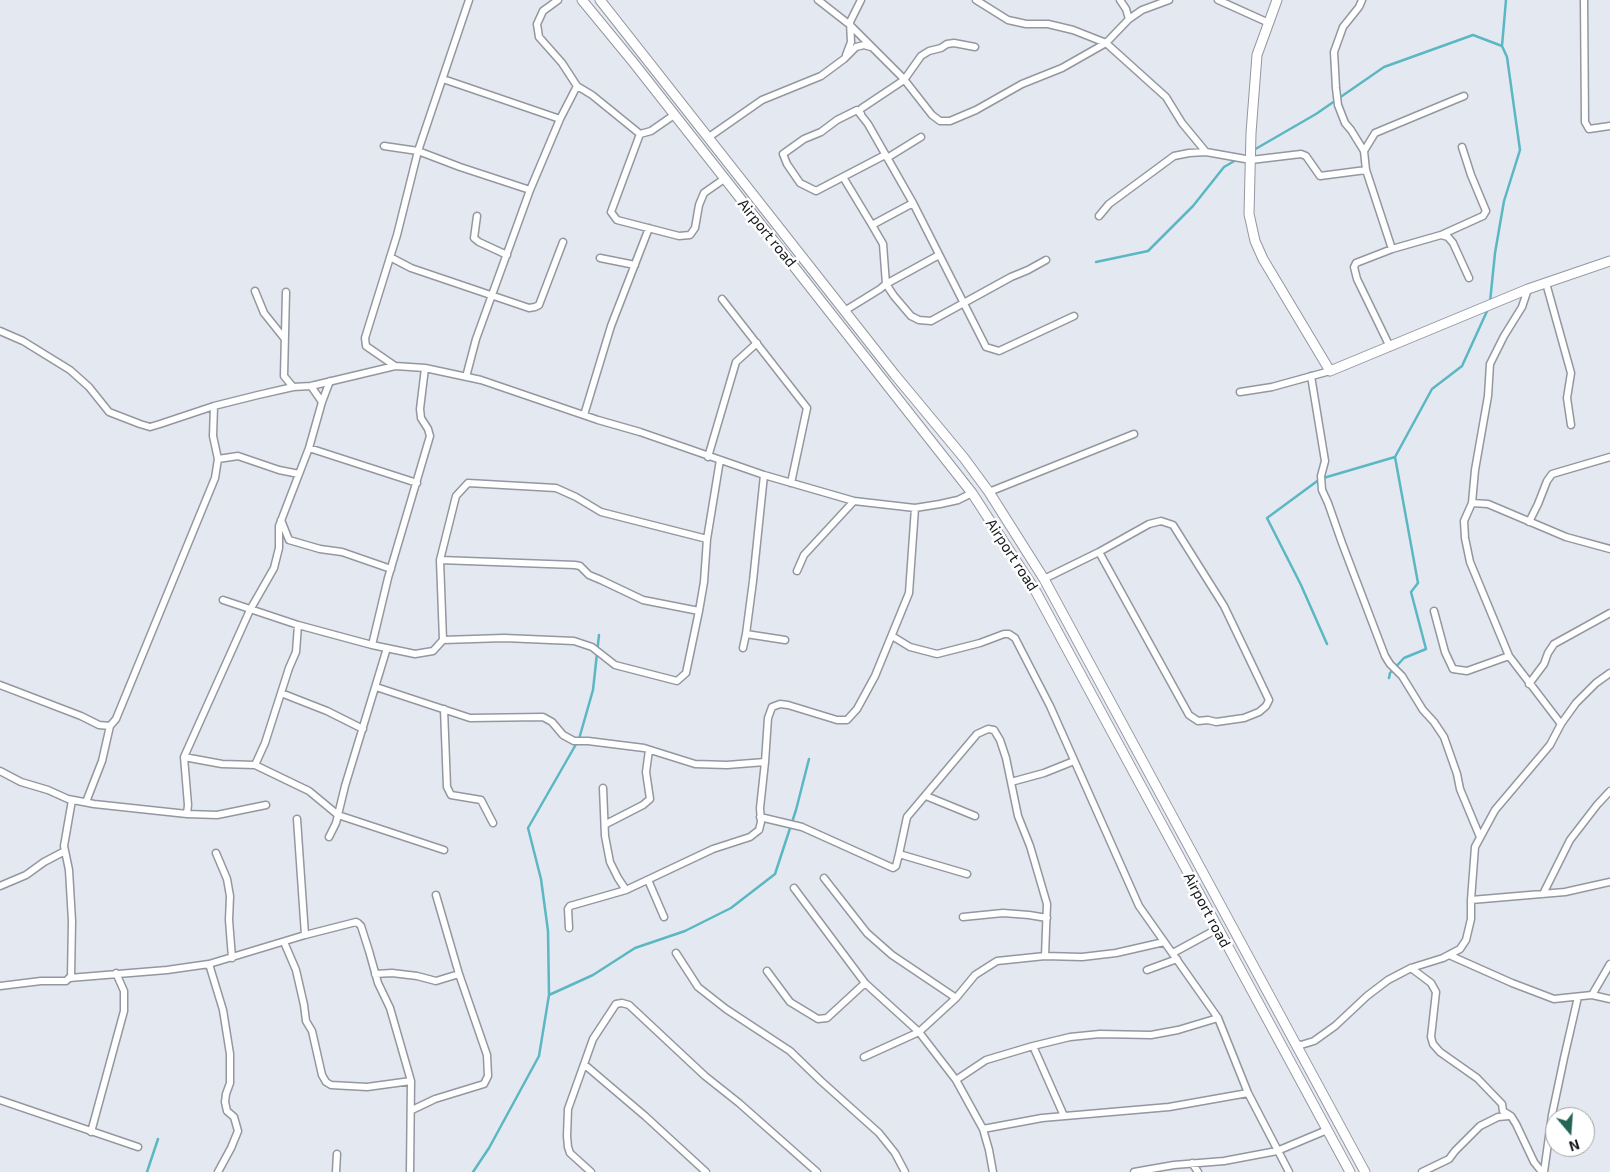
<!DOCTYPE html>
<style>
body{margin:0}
#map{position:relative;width:1610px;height:1172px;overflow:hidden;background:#e4e9f1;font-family:"Exo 2",sans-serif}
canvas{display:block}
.north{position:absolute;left:1545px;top:1107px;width:50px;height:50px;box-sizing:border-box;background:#fff;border:1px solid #a1a2a3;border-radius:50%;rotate:162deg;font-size:14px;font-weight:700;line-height:20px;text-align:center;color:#141619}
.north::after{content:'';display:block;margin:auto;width:18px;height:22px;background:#246656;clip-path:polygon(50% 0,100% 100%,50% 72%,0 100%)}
</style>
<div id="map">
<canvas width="1610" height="1172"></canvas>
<div class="north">N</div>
</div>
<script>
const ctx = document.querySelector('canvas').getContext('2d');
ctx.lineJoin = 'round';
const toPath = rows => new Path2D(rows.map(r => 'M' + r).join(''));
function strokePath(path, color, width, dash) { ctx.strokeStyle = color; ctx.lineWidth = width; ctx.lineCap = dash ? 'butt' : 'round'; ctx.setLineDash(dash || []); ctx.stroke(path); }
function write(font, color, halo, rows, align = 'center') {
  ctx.font = font + ' "Exo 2",sans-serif'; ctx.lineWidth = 5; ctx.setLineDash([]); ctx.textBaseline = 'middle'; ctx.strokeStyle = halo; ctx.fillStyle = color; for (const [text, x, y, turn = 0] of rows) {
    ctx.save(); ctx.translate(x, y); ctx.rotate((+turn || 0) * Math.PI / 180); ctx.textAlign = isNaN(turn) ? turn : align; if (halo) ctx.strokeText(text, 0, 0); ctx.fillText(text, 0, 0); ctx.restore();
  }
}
strokePath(toPath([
 [1252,151,1316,114,1384,67,1473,35,1502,46,1506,0],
 [1096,262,1148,251,1193,206,1224,167,1236,160],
 [1490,302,1495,253,1504,201,1520,150,1507,57,1502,46],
 [1327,644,1301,585,1267,518,1320,479,1395,457,1432,389,1462,366,1488,309],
 [1389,678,1390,673,1404,658,1426,649,1411,592,1418,583,1395,457],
 [549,995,593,975,635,948,685,931,731,908,775,874,796,810,809,759],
 [147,1172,158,1139],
 [473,1172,489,1148,539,1056,549,995,548,931,541,879,528,828,579,739,593,690,599,635]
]), '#5bb7c2', 2.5);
const street = toPath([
 [558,0,543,11,537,24,539,37,562,63,577,86,592,95,640,134,651,131,674,115],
 [818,0,850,25,903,78,932,115,940,121,950,121,976,110,1022,84,1062,68,1106,43,1129,19,1126,9,1120,0],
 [976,0,1008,20,1026,24,1048,24,1073,30,1106,43,1166,97,1182,123,1206,152],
 [1218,0,1269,23],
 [1362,0,1359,7,1343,27,1334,52,1336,88,1338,105,1345,123,1351,130,1364,151,1366,170,1392,249],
 [1584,0,1585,122,1589,129,1610,126],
 [1129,19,1142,10,1169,0],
 [846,55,851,42,850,22,861,0],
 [443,79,560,119],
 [861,114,859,111,862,108,904,80,921,56,929,51,941,48,947,44,954,43,975,47],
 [640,134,611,212,617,220,679,236,690,235,695,228,699,205,704,193,724,179],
 [709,137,762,100,821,76,844,59,856,47,864,45,871,47],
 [384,146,418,151,460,167,530,190],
 [1364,151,1375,133,1464,96],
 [885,155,816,191,800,183,787,164,783,154,804,139,821,132,837,120,857,110,868,124,913,203,986,347,999,351,1074,316],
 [887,158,921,137],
 [843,177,872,225],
 [913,203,872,225,883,244,886,284,894,296,911,316,919,320,931,321,1011,277,1028,270,1046,260],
 [477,216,474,238,479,242,507,255],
 [1099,216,1109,204,1174,156,1189,153,1206,152,1251,160,1301,154,1306,156,1320,176,1366,170],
 [1441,235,1483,216,1486,211,1471,175,1462,147],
 [390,257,411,268,529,308,535,307,539,305,563,242],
 [600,258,635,265],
 [1546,283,1571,373,1567,398,1571,425],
 [1528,289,1522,307,1504,336,1490,364,1488,396,1475,470,1472,503,1464,521,1465,538,1470,562,1509,656,1561,724],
 [255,291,264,313,284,338],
 [286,292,284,376,293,387],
 [722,299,807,408,791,483],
 [846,310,880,289,886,284,939,255],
 [0,331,23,341,70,370,89,387,109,412,140,424,150,427,160,424,214,406],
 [1390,347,1357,279,1354,267,1356,263,1392,249,1441,235,1448,237,1453,243,1469,278],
 [395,366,366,346,365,338,397,235,418,151,469,0],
 [1311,376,1325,461,1321,476,1322,490,1328,503,1342,543,1385,656,1390,664,1402,676,1423,710,1434,722,1444,737,1457,774,1460,789,1480,837],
 [466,377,476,339,530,190,560,119,577,86],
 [311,386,322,402],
 [1240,392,1272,387,1330,371],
 [584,415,611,326,649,228],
 [309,448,417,483],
 [708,457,736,362,757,343],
 [218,459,238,456,279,470,299,474],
 [989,492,1134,434],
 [1472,503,1488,504,1566,537,1610,549],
 [281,520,289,540,320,549,342,552,391,569],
 [1529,522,1538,504,1547,481,1552,474,1610,457],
 [440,560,575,565,580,566,589,575,601,580,643,600,699,611],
 [797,571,804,555,854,501],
 [1044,579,1099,552,1149,524,1161,521,1173,525,1224,606,1269,700,1266,706,1259,712,1244,718,1216,722,1208,720,1198,721,1189,715,1099,552],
 [223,600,298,625,372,645,415,654,433,651,443,640,504,638,574,641,592,647,615,665,677,681,686,673,699,611,704,582,707,539,720,460],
 [1434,611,1445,652,1453,669,1467,671,1509,656],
 [746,634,785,640],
 [892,636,910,647,937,654,980,643,1004,634,1009,634,1015,638,1050,706,1139,906,1218,1018,1248,1093,1289,1172],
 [443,640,440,560,456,496,468,483,556,488,576,497,601,512,707,539],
 [372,645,388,578,430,436,428,429,421,418,420,409,425,368],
 [743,648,746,634,753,581,764,475],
 [1529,684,1544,664,1548,653,1554,644,1610,613],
 [0,685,81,716,99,725,110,726,116,719,215,478,218,459,213,436,214,406,258,395,293,387,311,386,395,366,425,368,481,380,598,420,640,432,764,475,854,501,915,508,940,504,958,500,972,493],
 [376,687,470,718,543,717,552,722,563,735,574,741,588,741,644,748,695,764,727,765,765,762],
 [281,693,327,711,363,729],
 [444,709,447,787,451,795,481,800,493,823],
 [184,757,222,764,255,765,265,743,289,668,296,652,298,625],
 [255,765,309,791,338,815,444,850],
 [0,771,21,782,48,790,68,799,94,804,187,814,188,805,184,757,250,610,274,568,279,548,279,526,309,448,322,402,330,381],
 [1011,782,1044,773,1074,761],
 [603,788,605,836,610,862,618,878,626,890],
 [926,796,975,816],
 [86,802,102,761,110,726],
 [187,814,217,815,266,805],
 [760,817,802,827,893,868,896,866,899,854,907,817,977,734,988,729,994,730,1000,740,1006,758,1018,816,1030,846,1047,904,1045,956],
 [297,819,305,935],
 [606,824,643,805,650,799,646,772,649,750],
 [329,837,336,823,345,786,387,648],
 [216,853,227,879,230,896,229,920,232,958],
 [899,854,967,874],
 [824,878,867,933,892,955,956,998],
 [648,880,664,917],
 [0,886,26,875,44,862,65,851],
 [794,888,865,983,919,1032,956,1080,983,1129,989,1150,993,1172],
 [1543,894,1570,840,1597,805,1610,791],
 [1471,900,1565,892,1610,882],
 [963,917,1003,913,1029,915,1047,918],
 [569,928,568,909,570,906,626,890,713,849,750,837,759,830,761,822,760,808,765,762,768,718,772,707,780,704,788,705,837,720,847,720,857,709,875,676,909,593,915,508],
 [284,942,296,970,304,1005,306,1021,312,1031,322,1075,326,1082,331,1085,367,1087,411,1081],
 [676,953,698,987,726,1009,790,1051,821,1081,879,1133,895,1153,905,1172],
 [1173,953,1217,929],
 [1449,955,1512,983,1554,999,1592,995,1610,964],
 [209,964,223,1010,230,1054,230,1083,226,1094,225,1102,227,1111,234,1117,238,1131,231,1148,218,1172],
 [1411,968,1431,983,1436,992,1431,1037,1433,1044,1440,1052,1477,1078,1502,1104,1503,1111,1511,1116,1516,1124,1534,1162,1542,1172],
 [1147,970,1177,959],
 [767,971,790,1002,818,1019,827,1018,865,983],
 [375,974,392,973,417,976,436,981,459,974],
 [71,978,72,921,69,870,64,846,72,800],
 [0,986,41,981,66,981,69,978,167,970,209,964,305,935,356,922,358,923,361,926,369,951,378,983,390,1008,411,1081,410,1172],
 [1592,995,1610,999],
 [1296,1044,1301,1045,1314,1041,1335,1026,1367,996,1388,980,1411,968,1443,958,1460,949,1466,940,1471,919,1471,900,1475,847,1495,810,1550,745,1561,724,1576,703,1596,683,1610,673],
 [1033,1046,1064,1116],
 [864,1057,919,1032,956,998,975,975,997,961,1045,956,1082,957,1116,953,1164,942],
 [585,1065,645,1116,706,1172],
 [956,1080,986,1060,1033,1046,1070,1037,1100,1034,1151,1035,1178,1030,1218,1018],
 [0,1100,138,1147],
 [412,1110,435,1099,484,1084,488,1076,487,1055,459,974,436,895],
 [983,1129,1042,1118,1169,1107,1248,1093],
 [91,1132,124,1011,124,991,116,973],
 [1192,1163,1198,1172],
 [336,1172,337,1154],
 [591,1172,570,1153,568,1147,567,1136,568,1109,593,1039,616,1004,622,1003,629,1005,705,1076,739,1103,817,1172],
 [1134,1172,1174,1165,1224,1161,1277,1151,1327,1130],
 [1422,1172,1449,1159,1455,1151,1480,1126,1498,1117,1509,1116],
 [1544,1172,1552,1115,1564,1058,1578,997]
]);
const secondary = toPath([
 [582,0,633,62,972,493,1035,590,1350,1172],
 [600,0,895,375,964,458,989,492,1044,579,1365,1172],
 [1277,0,1257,55,1251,133,1249,214,1255,241,1263,259,1330,371,1528,289,1610,261]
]);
strokePath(street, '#93979f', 9);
strokePath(secondary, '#93979f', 11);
strokePath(street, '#fff', 6);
strokePath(secondary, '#fff', 9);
write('15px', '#141619', '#fff', [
 ["Airport road",767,233,51],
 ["Airport road",1012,555,57],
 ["Airport road",1207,910,62]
]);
</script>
